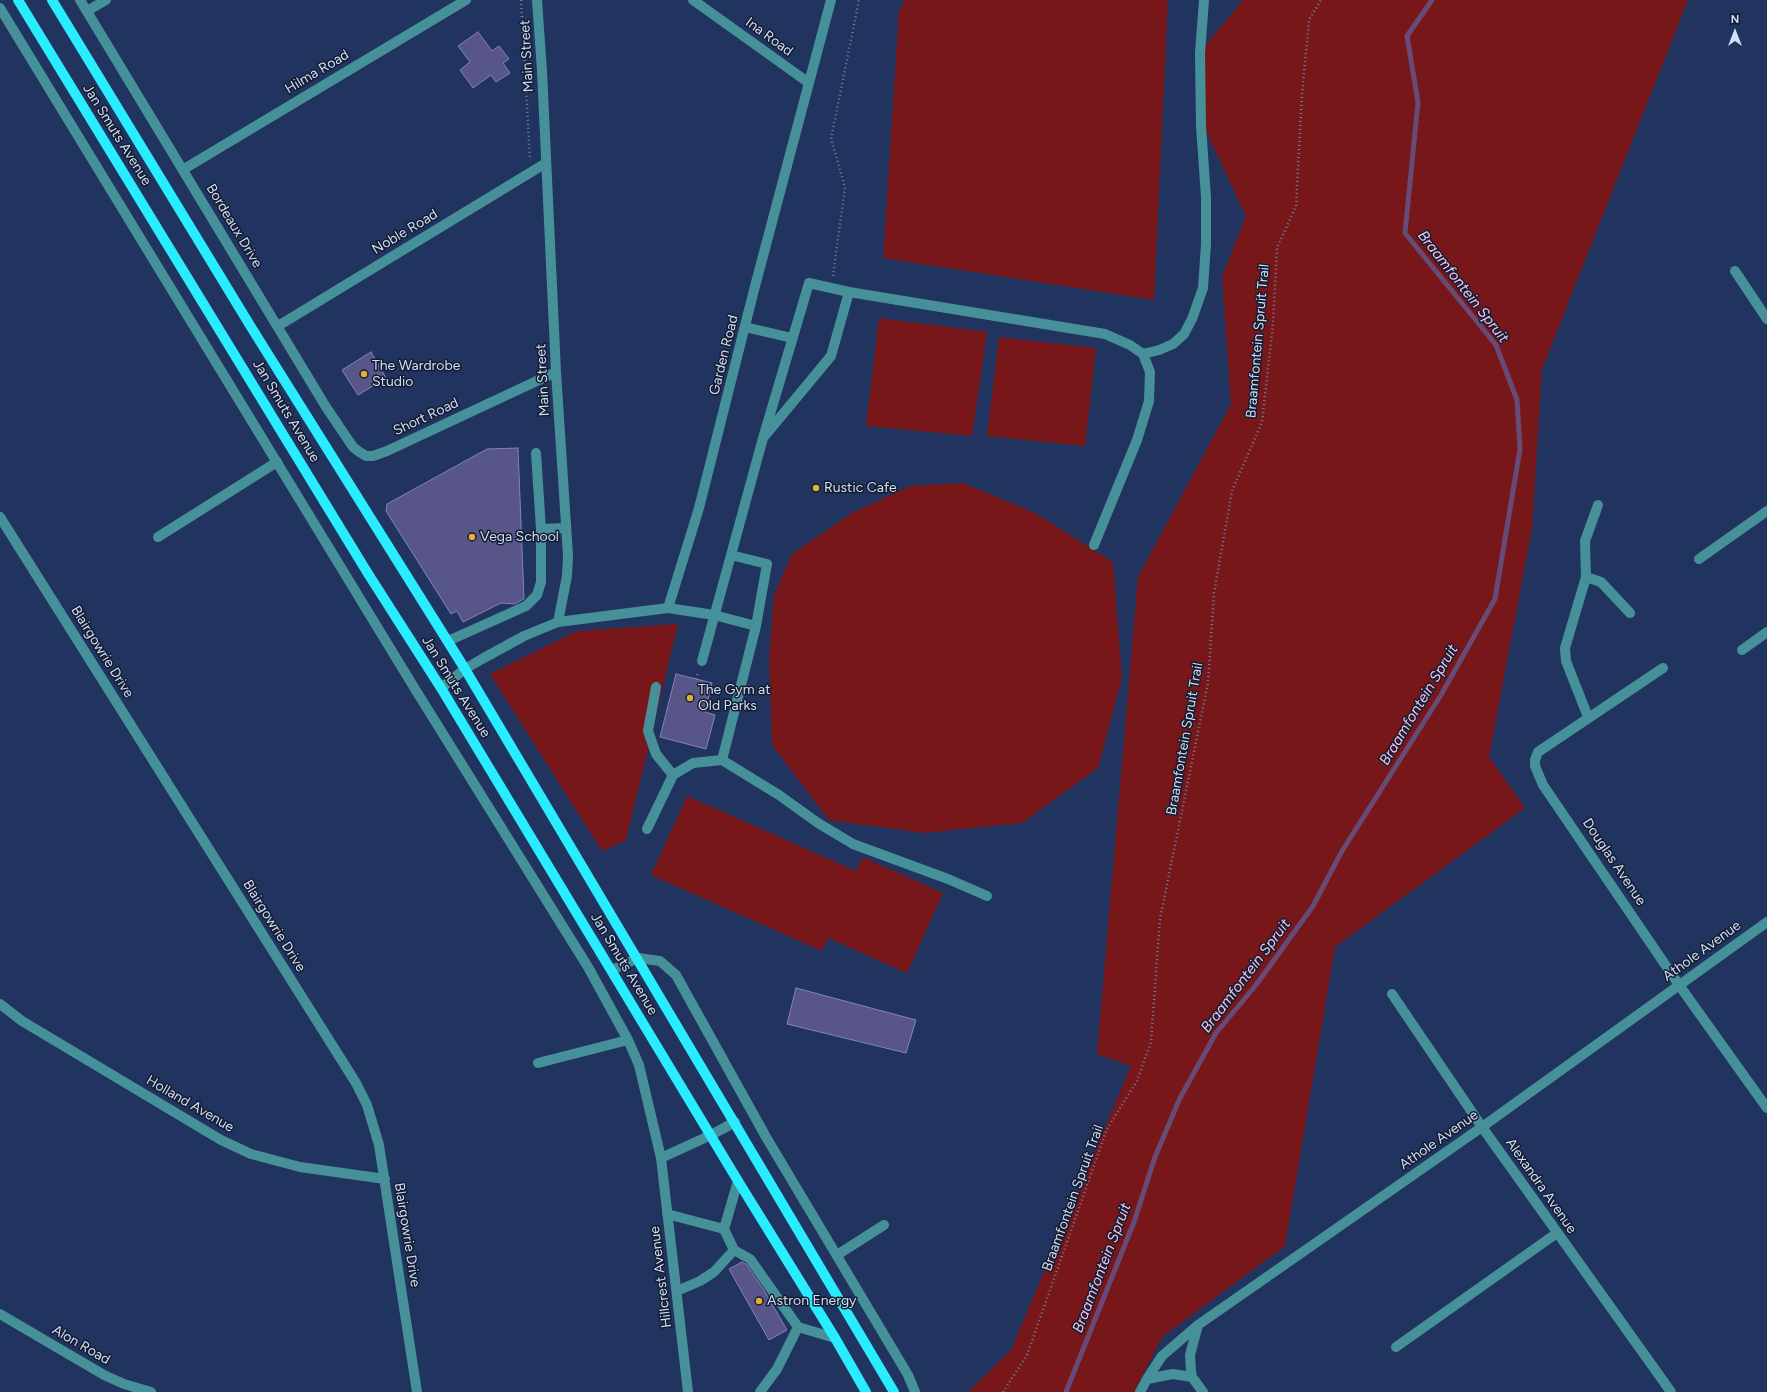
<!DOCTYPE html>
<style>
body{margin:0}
#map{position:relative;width:1767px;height:1392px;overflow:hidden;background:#21335f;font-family:Figtree,sans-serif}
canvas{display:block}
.north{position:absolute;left:1715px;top:12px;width:40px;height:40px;-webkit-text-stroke:3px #141d30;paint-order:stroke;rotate:0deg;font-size:11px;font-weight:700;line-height:16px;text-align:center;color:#d1def9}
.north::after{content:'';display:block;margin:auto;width:14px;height:18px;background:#d1def9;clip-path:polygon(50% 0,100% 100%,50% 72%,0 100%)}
</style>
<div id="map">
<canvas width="1767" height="1392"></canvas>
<div class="north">N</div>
</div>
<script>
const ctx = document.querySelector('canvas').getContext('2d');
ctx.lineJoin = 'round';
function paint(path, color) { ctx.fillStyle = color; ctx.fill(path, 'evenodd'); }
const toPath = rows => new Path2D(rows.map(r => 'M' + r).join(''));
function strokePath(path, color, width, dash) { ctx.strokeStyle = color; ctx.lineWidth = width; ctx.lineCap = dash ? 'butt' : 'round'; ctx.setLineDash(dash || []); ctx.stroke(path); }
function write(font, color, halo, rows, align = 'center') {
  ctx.font = font + ' Figtree,sans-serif'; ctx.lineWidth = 3; ctx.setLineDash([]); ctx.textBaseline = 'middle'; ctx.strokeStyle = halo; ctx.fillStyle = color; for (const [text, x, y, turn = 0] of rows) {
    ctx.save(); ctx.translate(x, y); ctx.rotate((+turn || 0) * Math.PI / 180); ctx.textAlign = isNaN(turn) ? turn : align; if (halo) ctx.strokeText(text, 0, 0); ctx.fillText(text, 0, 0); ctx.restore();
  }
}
paint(toPath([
 [905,0,1168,0,1154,300,883,258,899,11],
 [1243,0,1688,0,1542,369,1532,528,1489,757,1525,808,1335,947,1285,1246,1162,1337,1134,1392,968,1392,1011,1350,1131,1066,1097,1054,1138,577,1231,404,1222,277,1246,216,1204,127,1204,47],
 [879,318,987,332,972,436,866,426],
 [999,337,1096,348,1085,446,987,436],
 [963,483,1035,513,1113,562,1122,678,1098,768,1022,823,924,833,829,820,772,745,769,658,774,595,792,554,852,513,910,486],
 [678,624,626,840,602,851,490,674,577,631],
 [687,796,856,871,863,857,943,893,907,973,828,938,822,951,651,875]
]), '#771719');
strokePath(toPath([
 [1066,1392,1134,1222,1155,1157,1180,1098,1216,1033,1256,985,1313,906,1342,851,1441,695,1495,599,1520,449,1517,400,1496,345,1405,233,1418,102,1407,36,1432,0]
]), '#674a75', 5);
const building = toPath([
 [478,32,492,51,499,46,509,59,503,63,510,73,496,82,491,75,473,88,460,70,470,62,458,46,478,32],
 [371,352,386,378,358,395,342,370,371,352],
 [518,448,524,599,515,604,501,603,463,622,457,611,451,614,386,511,387,504,487,449,518,448],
 [676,674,712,683,705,712,715,715,706,749,660,737,676,674],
 [796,988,916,1020,906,1053,787,1024,796,988],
 [742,1262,746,1264,764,1290,787,1330,769,1340,729,1269,742,1262]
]);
paint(building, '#585688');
strokePath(building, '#8483b9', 1);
strokePath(toPath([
 [521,0,530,159],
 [833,276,845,187,831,139,859,0],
 [696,679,698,672],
 [1003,1392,1027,1355,1107,1129,1137,1081,1151,1042,1160,919,1208,683,1214,593,1232,491,1262,422,1273,324,1277,248,1296,206,1302,94,1309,20,1321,0]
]), '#6f7fa3', 2.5, [1, 3]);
strokePath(toPath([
 [80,0,326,407,353,447,358,451,366,456,373,456,387,451,556,372],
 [537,0,542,71,556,372,568,555,567,576,558,622],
 [693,0,809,83],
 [0,8,415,689,588,967,628,1040,639,1065,661,1158,688,1392],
 [87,11,106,0],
 [184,169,466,0],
 [1735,271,1767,319],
 [849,292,1105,334,1130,345,1143,354,1150,372,1149,401,1137,440,1094,545],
 [278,326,546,163],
 [745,327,792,338],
 [1143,354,1159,350,1173,344,1184,334,1192,319,1203,288,1206,244,1206,197,1201,126,1200,53,1204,0],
 [0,517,356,1083,367,1105,379,1145,417,1392],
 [541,529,566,528],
 [158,537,277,462],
 [1699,559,1767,511],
 [1586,577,1601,582,1630,613],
 [668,608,699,508,754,290,831,0],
 [448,641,526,606,537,595,541,582,541,529,536,453],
 [1742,650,1767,632],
 [702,661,763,438,809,283,849,292,831,356,763,438],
 [1663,668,1538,752,1535,760,1535,766,1543,785,1679,985,1767,1108],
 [656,687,648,731,656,754,673,775],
 [441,688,465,669,482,659,524,636,558,622,668,608,714,615,756,626],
 [1588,717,1566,661,1565,648,1586,577,1585,541,1598,505],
 [722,760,756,626,767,564,731,555],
 [647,829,673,775,693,763,722,760,779,795,818,823,853,844,948,879,987,896],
 [612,970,638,958,660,961,676,975,766,1137,908,1375,915,1392],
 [1392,994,1482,1127,1671,1392],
 [0,1004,22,1021,221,1140,251,1154,300,1167,385,1179],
 [538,1063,628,1040],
 [661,1158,711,1135,735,1122],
 [738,1181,724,1229,734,1250,750,1259,798,1327,835,1338],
 [667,1214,724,1229],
 [837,1255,884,1225],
 [677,1291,700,1281,714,1272,734,1250],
 [0,1314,104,1375,124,1384,151,1392],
 [1198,1325,1190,1355,1191,1371,1192,1377,1203,1392],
 [1396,1347,1557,1233],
 [1147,1379,1173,1374,1192,1377],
 [760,1392,777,1369,798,1327],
 [1140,1392,1147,1379,1162,1356,1198,1325,1482,1127,1767,922]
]), '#469199', 10);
strokePath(toPath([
 [18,0,367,572,441,688,738,1181,835,1338,866,1392],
 [52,0,251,327,465,669,894,1392]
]), '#29ecfe', 10);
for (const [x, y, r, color] of [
 [364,374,4,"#e1af34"],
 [816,488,4,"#e1af34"],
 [472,537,4,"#e1af34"],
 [690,698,4,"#e1af34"],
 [759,1301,4,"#e1af34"]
]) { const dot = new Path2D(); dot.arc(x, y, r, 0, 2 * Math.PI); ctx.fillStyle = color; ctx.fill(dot); strokePath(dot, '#141d30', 1.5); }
write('14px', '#d1def9', '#141d30', [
 ["Ina Road",769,37,36],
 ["Main Street",527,56,-93],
 ["Hilma Road",317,72,-31],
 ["Jan Smuts Avenue",117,135,58],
 ["Bordeaux Drive",234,226,59],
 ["Noble Road",405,232,-31],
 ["Braamfontein Spruit Trail",1258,341,-85],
 ["Garden Road",724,355,-76],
 ["Main Street",543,380,-93],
 ["Jan Smuts Avenue",286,411,59],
 ["Short Road",426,417,-25],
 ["Blairgowrie Drive",102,652,58],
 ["Jan Smuts Avenue",456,687,58],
 ["Braamfontein Spruit Trail",1185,739,-80],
 ["Douglas Avenue",1614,862,56],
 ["Blairgowrie Drive",274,926,58],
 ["Athole Avenue",1702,951,-36],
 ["Jan Smuts Avenue",624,964,59],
 ["Holland Avenue",190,1104,30],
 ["Athole Avenue",1439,1140,-35],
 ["Alexandra Avenue",1541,1186,55],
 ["Braamfontein Spruit Trail",1073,1198,-70],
 ["Blairgowrie Drive",407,1235,81],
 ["Hillcrest Avenue",661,1277,-97],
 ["Alon Road",81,1345,30]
]);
write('14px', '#d1def9', '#141d30', [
 ["The Wardrobe",372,366],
 ["Studio",372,382],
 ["Rustic Cafe",824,488],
 ["Vega School",480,537],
 ["The Gym at",698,690],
 ["Old Parks",698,706],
 ["Astron Energy",767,1301]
], 'left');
write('italic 15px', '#f1c4f2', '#141d30', [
 ["Braamfontein Spruit",1463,287,52],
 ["Braamfontein Spruit",1419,705,-59],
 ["Braamfontein Spruit",1246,976,-53],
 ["Braamfontein Spruit",1102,1268,-69]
]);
</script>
